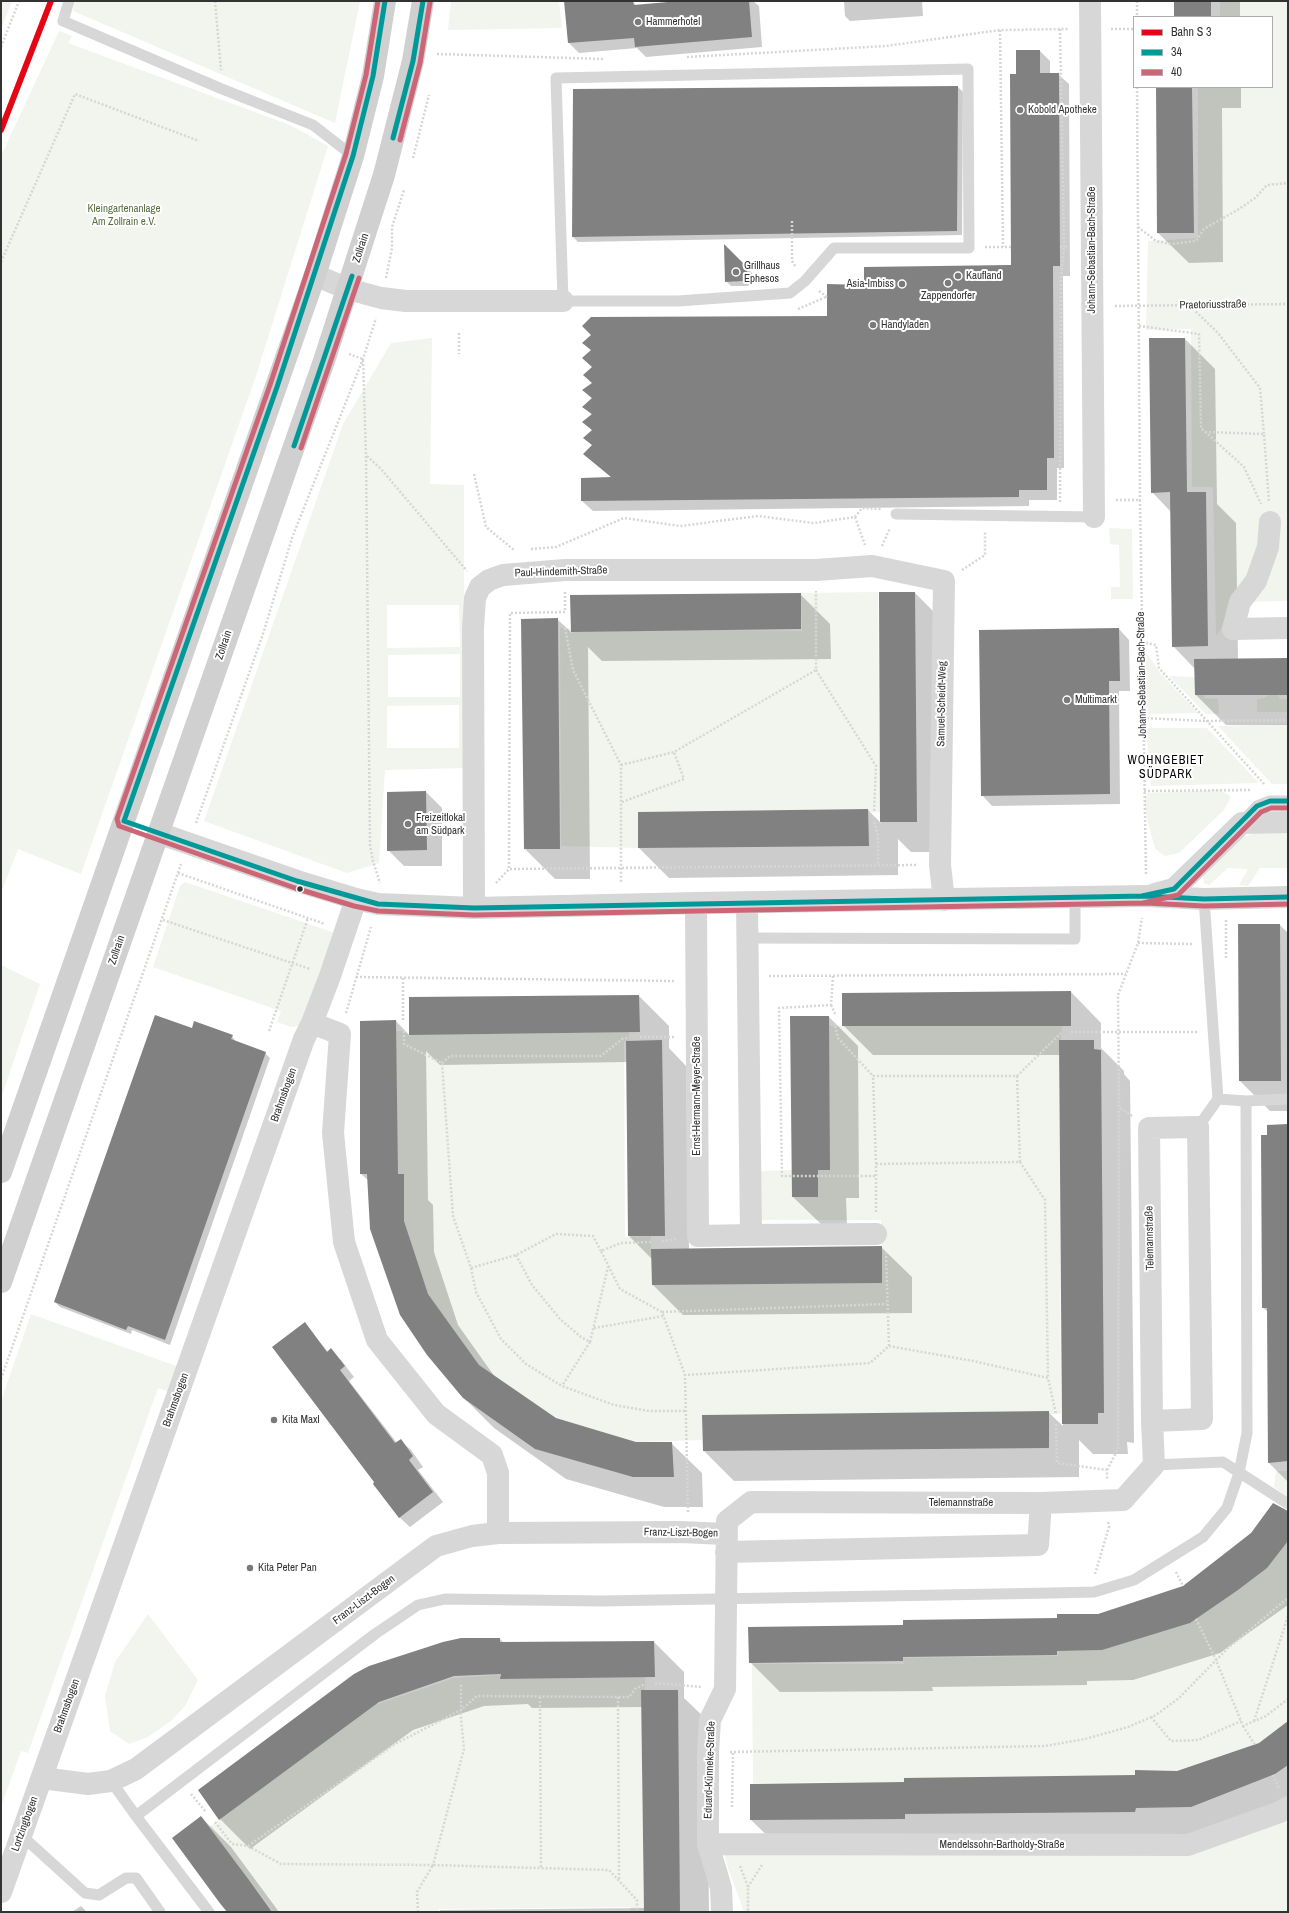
<!DOCTYPE html>
<meta charset="utf-8">
<style>
body{margin:0}
#map{position:relative;width:1289px;height:1913px;overflow:hidden;background:#fff;font-family:"Archivo Narrow",sans-serif}
canvas{display:block}
.frame{position:absolute;inset:0;border:2px solid #333;pointer-events:none}
.legend{position:absolute;left:1133px;top:16px;width:140px;height:72px;box-sizing:border-box;background:#fff;border:1px solid #adadad;margin:0;padding:5px 7px;list-style:none;font-size:12px;color:#333}
.legend li{display:flex;align-items:center;gap:8px;height:20px}
.legend b{width:20px;border:1px solid #adadad}
</style>
<div id="map">
<canvas width="1289" height="1913"></canvas>
<div class="frame"></div>
<ul class="legend">
<li><b style="height:5px;background:#e30614"></b>Bahn S 3</li>
<li><b style="height:5px;background:#099"></b>34</li>
<li><b style="height:5px;background:#c67"></b>40</li>
</ul>
</div>
<script>
const ctx = document.querySelector('canvas').getContext('2d');
ctx.lineJoin = 'round';
function paint(path, color) { ctx.fillStyle = color; ctx.fill(path, 'evenodd'); }
const toPath = rows => new Path2D(rows.map(r => 'M' + r).join(''));
function strokePath(path, color, width, dash) { ctx.strokeStyle = color; ctx.lineWidth = width; ctx.lineCap = dash ? 'butt' : 'round'; ctx.setLineDash(dash || []); ctx.stroke(path); }
function write(font, color, halo, rows, align = 'center') {
  ctx.font = font + ' "Archivo Narrow",sans-serif'; ctx.lineWidth = 4; ctx.setLineDash([]); ctx.textBaseline = 'middle'; ctx.strokeStyle = halo; ctx.fillStyle = color; for (const [text, x, y, turn = 0] of rows) {
    ctx.save(); ctx.translate(x, y); ctx.rotate((+turn || 0) * Math.PI / 180); ctx.textAlign = isNaN(turn) ? turn : align; if (halo) ctx.strokeText(text, 0, 0); ctx.fillText(text, 0, 0); ctx.restore();
  }
}
paint(toPath([
 [1,1,12,1,1,29],
 [75,1,360,1,335,123,73,11],
 [451,1,559,1,562,28,448,30],
 [1220,1,1288,1,1288,601,1240,602,1216,636,1213,487,1192,487,1191,329,1146,330,1148,241,1198,238,1198,87,1272,87,1272,17,1220,17],
 [59,31,72,36,68,43,290,125,328,146,256,376,81,874,18,849,1,893,1,156],
 [432,338,430,484,464,485,464,768,385,770,379,863,347,873,204,821,343,424,391,343],
 [459,605,460,647,387,648,387,605],
 [460,654,460,697,388,697,388,655],
 [459,705,459,748,387,748,387,706],
 [1109,528,1132,529,1133,599,1111,599,1111,587,1120,587,1119,545,1110,544],
 [878,592,880,812,868,812,868,809,638,812,638,848,561,846,560,628,802,631,801,593],
 [1146,652,1161,674,1198,713,1146,714],
 [1169,676,1195,677,1195,695,1205,695,1204,698,1218,699,1219,714,1206,714],
 [1269,695,1278,695,1280,699,1288,699,1288,712,1257,712,1257,699,1264,698],
 [1288,724,1288,784,1272,784,1218,726],
 [1146,728,1207,728,1259,783,1151,786],
 [1220,790,1229,795,1230,798,1224,810,1179,853,1165,856,1159,852,1155,848,1148,823,1144,802,1147,793],
 [1258,832,1288,832,1288,868,1260,868,1248,886,1239,885,1248,869,1228,868,1209,885,1204,883,1203,875,1243,837],
 [185,882,335,933,304,1022,299,1026,291,1027,277,1022,281,1011,153,967,180,886],
 [1,965,40,984,1,1098],
 [829,1026,1062,1026,1061,1040,1059,1041,1061,1414,1049,1414,1049,1411,703,1415,702,1440,636,1442,556,1418,479,1365,428,1294,404,1221,404,1175,398,1174,396,1031,404,1031,410,1035,629,1032,629,1041,624,1041,625,1237,651,1236,652,1285,882,1283,881,1220,761,1220,759,1171,830,1169],
 [31,1314,182,1368,173,1393,158,1388,28,1753,21,1751,1,1807,1,1401],
 [1276,1471,1288,1471,1288,1498,1274,1487],
 [1288,1541,1288,1721,1259,1743,1177,1771,1135,1770,1135,1775,904,1782,753,1783,752,1664,904,1664,903,1658,1058,1656,1059,1651,1102,1650,1190,1623,1238,1590,1267,1568],
 [148,1614,198,1680,185,1706,172,1720,148,1737,129,1744,110,1731,105,1696,115,1662],
 [500,1675,500,1679,645,1677,645,1690,641,1690,644,1911,631,1911,630,1907,439,1909,439,1912,274,1912,209,1827,375,1705,454,1678],
 [1288,1807,1288,1912,744,1912,728,1868,722,1844,1188,1845]
]), '#f1f5ed');
paint(toPath([
 [565,1,627,1,633,2,637,6,691,1,753,1,759,6,762,47,646,57,637,48,579,53,569,43],
 [844,1,922,1,923,16,850,21,845,16],
 [1175,1,1240,1,1240,17,1175,17],
 [1040,51,1050,61,1050,74,1058,74,1069,84,1070,276,1063,276,1064,468,1057,468,1057,500,1029,500,1029,506,593,511,582,501,582,479,612,478,585,454,593,446,585,438,593,431,584,422,592,415,584,407,592,399,584,390,593,383,593,367,592,351,584,343,828,317,865,286,1012,266,1017,75],
 [958,87,963,92,962,235,578,242,573,237,574,90],
 [1157,87,1241,87,1241,108,1222,108,1223,262,1189,263,1158,233],
 [725,247,752,273,752,281,748,286,731,286,726,281],
 [1185,339,1215,369,1217,504,1236,523,1238,659,1288,659,1288,725,1226,725,1196,695,1195,669,1173,646,1171,512,1152,492],
 [880,593,915,593,945,623,947,852,911,852,898,839,898,875,669,878,639,848,868,810,881,823],
 [800,594,830,624,831,659,602,661,588,647,590,879,555,879,525,849,557,619,572,633,571,596],
 [1119,629,1129,640,1130,691,1119,691,1120,804,992,806,982,795],
 [426,792,442,808,442,866,404,866,388,850,388,793],
 [1280,925,1288,933,1288,1111,1270,1111,1240,1081],
 [1071,992,1101,1023,1101,1048,1124,1071,1124,1074,1130,1081,1134,1443,1127,1442,1128,1454,1093,1454,1079,1440,1079,1477,734,1481,704,1451,1048,1412,1063,1426,1060,1055,873,1055,843,1025],
 [639,996,669,1026,669,1048,686,1066,689,1249,881,1247,912,1277,912,1313,683,1315,653,1285,652,1259,629,1236,627,1062,440,1065,426,1051,428,1200,433,1205,434,1252,458,1325,495,1377,556,1419,636,1443,671,1443,702,1473,703,1507,664,1507,566,1479,494,1428,463,1397,369,1181,361,1174,396,1021,410,1036,410,998],
 [829,1017,858,1046,859,1198,846,1198,847,1225,822,1225,793,1197],
 [192,1030,232,1036,236,1042,265,1053,270,1058,170,1345,132,1330,131,1334,60,1307,55,1302],
 [1288,1125,1288,1482,1269,1463,1268,1312,1263,1308,1268,1136],
 [305,1324,328,1352,331,1350,341,1360,354,1377,349,1381,397,1443,400,1440,411,1450,423,1467,418,1470,443,1502,410,1527,399,1517,376,1483],
 [1288,1513,1288,1605,1220,1653,1133,1680,1087,1681,1087,1685,932,1687,933,1691,780,1692,750,1662,904,1626,1058,1619,1098,1615,1183,1587],
 [500,1639,504,1643,654,1642,684,1672,684,1698,707,1720,709,1912,440,1912,440,1910,645,1908,642,1707,532,1708,528,1704,484,1706,413,1730,250,1849,220,1819,199,1790],
 [1288,1723,1288,1811,1221,1836,782,1850,751,1820,905,1783,1136,1776,1177,1772,1260,1744],
 [201,1817,231,1847,279,1912,228,1912],
 [81,1906,87,1912,72,1912]
]), '#0003');
paint(toPath([
 [564,1,633,1,634,5,679,1,749,1,752,37,635,47,634,38,568,43],
 [1174,1,1211,1,1211,17,1174,17],
 [1016,50,1040,50,1040,73,1059,73,1060,266,1053,266,1054,458,1047,458,1047,490,1019,490,1019,497,581,501,581,478,611,477,583,454,592,445,583,438,592,430,582,422,592,414,582,407,592,398,582,390,592,383,583,375,592,367,582,358,591,350,582,343,591,335,582,326,591,317,827,316,827,284,864,285,864,267,1011,265,1010,74,1016,74],
 [958,86,957,231,572,237,573,89],
 [1156,87,1192,87,1194,233,1157,233],
 [724,244,747,267,747,276,743,281,725,282],
 [1149,338,1185,338,1187,492,1206,492,1208,646,1172,647,1170,492,1151,493],
 [879,592,915,592,917,822,880,822],
 [801,593,801,629,571,632,570,595],
 [558,618,560,849,524,849,521,619],
 [1119,628,1120,681,1109,681,1110,794,981,796,979,630],
 [1288,658,1288,695,1195,695,1194,659],
 [426,791,427,850,387,851,387,792],
 [868,809,869,846,638,848,638,812],
 [1238,924,1280,924,1281,1081,1239,1081],
 [1071,991,1071,1026,842,1026,842,993],
 [639,995,640,1032,409,1035,409,997],
 [155,1015,192,1028,194,1021,233,1035,231,1039,266,1052,165,1340,128,1326,126,1330,54,1302],
 [790,1016,829,1016,830,1170,818,1170,818,1197,792,1197],
 [396,1020,398,1174,404,1174,404,1221,428,1294,479,1365,556,1418,636,1442,672,1442,674,1477,633,1477,535,1449,463,1398,427,1355,400,1315,370,1229,367,1174,360,1174,360,1021],
 [662,1040,665,1236,628,1236,626,1041],
 [1059,1040,1094,1040,1094,1049,1101,1050,1104,1413,1098,1413,1098,1424,1062,1424],
 [1288,1124,1288,1461,1268,1463,1267,1308,1262,1308,1261,1135,1267,1135,1267,1125],
 [882,1246,882,1283,652,1285,651,1249],
 [305,1322,327,1352,331,1348,345,1366,340,1370,395,1443,401,1439,413,1456,409,1460,433,1492,399,1518,373,1484,374,1482,272,1347],
 [1049,1411,1049,1448,703,1451,702,1415],
 [1273,1503,1288,1511,1288,1541,1267,1568,1238,1590,1190,1623,1102,1650,1057,1651,1057,1655,903,1657,903,1661,749,1663,748,1627,903,1625,903,1620,1057,1618,1057,1614,1098,1614,1183,1586,1251,1533],
 [461,1638,500,1638,500,1642,654,1641,655,1677,500,1679,501,1674,454,1676,379,1702,219,1820,198,1790,354,1674,369,1666,443,1642],
 [641,1690,678,1690,680,1912,644,1912],
 [1288,1721,1288,1765,1275,1774,1191,1807,1136,1808,1135,1812,905,1814,905,1819,750,1820,750,1784,904,1782,904,1778,1135,1775,1135,1770,1177,1771,1259,1743],
 [201,1816,249,1880,272,1912,227,1912,219,1902,172,1838]
]), '#818181');
strokePath(toPath([
 [215,1,221,70],
 [1137,1,1137,17],
 [1060,29,1064,247,1060,247],
 [1111,29,1134,29],
 [1000,30,1003,247],
 [1,47,19,1],
 [437,54,604,59],
 [687,57,886,46,1000,30,1068,29],
 [1137,87,1140,500],
 [413,158,429,95],
 [792,221,792,261,796,267],
 [1138,227,1156,241,1170,244,1196,241,1204,229,1239,209,1255,198,1267,185,1288,183],
 [985,247,1011,247],
 [1,262,75,94,199,141],
 [386,278,392,248,392,227,404,190],
 [819,291,827,297],
 [1115,306,1288,304],
 [1190,306,1218,333,1260,388,1264,434],
 [798,309,826,297],
 [1139,326,1199,334,1201,428,1244,467,1261,504],
 [459,333,459,354],
 [349,354,363,359,366,456,370,845,373,861,380,883],
 [1205,432,1264,434,1269,502],
 [367,456,381,469,467,571],
 [474,474,486,527,514,550],
 [1116,500,1140,500,1146,875],
 [1060,502,1061,275,1064,247,1070,246],
 [855,517,865,545],
 [882,546,890,528],
 [531,549,556,547,624,518,680,526,758,516,814,523,855,517,862,508,881,509],
 [962,570,985,555,985,531],
 [565,592,565,612,510,613,509,869,918,865],
 [565,628,573,670,621,765,621,883],
 [1142,642,1156,645,1159,668,1265,785],
 [816,670,876,766,874,813],
 [1143,718,1206,721,1288,720],
 [621,765,674,752,816,670,816,591],
 [1144,791,1252,790],
 [622,802,684,779,674,752],
 [874,822,878,836,878,864],
 [196,823,263,634,292,538,363,359,376,318],
 [178,873,325,924],
 [496,883,509,869],
 [163,920,310,969],
 [1226,920,1226,959],
 [1138,943,1192,944],
 [769,976,1126,974],
 [833,976,831,1005,779,1008,782,1176,876,1176],
 [356,977,675,981],
 [403,978,403,1020],
 [831,1005,836,1016],
 [346,1013,371,927],
 [835,1026,838,1038,873,1076],
 [269,1031,308,918],
 [404,1031,404,1044,442,1063,453,1216,471,1268,516,1255,556,1234,593,1236,601,1251],
 [1071,1032,1197,1032],
 [640,1037,675,1037],
 [442,1063,450,1056,601,1056,622,1039,629,1038],
 [1017,1076,1061,1033],
 [1132,1116,1119,1107,1118,995,1138,943,1142,918],
 [1020,1162,1045,1200,1048,1378],
 [876,1164,873,1076,1017,1076,1020,1162,876,1164,876,1213],
 [662,1241,678,1239],
 [651,1242,621,1243,601,1251,620,1289,662,1312,685,1375],
 [516,1255,532,1285,560,1319,581,1337,590,1342,562,1386],
 [471,1268,476,1292,501,1339,526,1364,562,1386,614,1405,649,1411,686,1411],
 [662,1312,887,1304],
 [594,1328,664,1316],
 [590,1342,608,1267],
 [889,1346,973,1361,1048,1378,1056,1414],
 [1,1379,181,864],
 [1056,1424,1057,1463,1107,1470,1107,1480],
 [1107,1470,1118,1449,1119,1108],
 [688,1512,685,1375,870,1363,889,1346,886,1253],
 [1176,1572,1183,1586],
 [1095,1574,1109,1527,1108,1521],
 [1196,1619,1216,1660,1243,1726,1266,1716,1288,1699],
 [655,1683,702,1687],
 [540,1697,541,1868],
 [618,1697,619,1880],
 [1151,1717,1171,1741,1198,1740,1241,1721],
 [1254,1721,1288,1616],
 [1243,1726,1255,1745],
 [730,1752,1045,1746,1085,1739,1128,1727,1156,1715,1179,1698,1228,1648,1288,1598],
 [1273,1775,1279,1789],
 [191,1794,206,1812],
 [732,1807,733,1752],
 [215,1822,232,1844,248,1846,281,1864,433,1865,464,1749,461,1719,461,1684],
 [248,1846,395,1744,461,1710,477,1696,629,1697,635,1689,645,1684],
 [740,1866,748,1887,748,1912],
 [748,1887,762,1865],
 [418,1912,417,1892,433,1865,609,1870,637,1900,637,1911]
]), '#d6d6d6', 2.5, [2, 2]);
strokePath(toPath([
 [69,1,63,21,222,89,313,125,353,156],
 [968,69,969,248,834,248,805,281,790,293,678,301,563,301,556,78,968,69],
 [896,514,1094,517],
 [1242,822,1257,806,1270,801,1288,801],
 [1204,899,1218,1099],
 [748,938,1075,939,1075,898],
 [1198,1127,1218,1099,1246,1101,1288,1099],
 [1154,1465,1223,1462,1288,1504],
 [111,1781,136,1816,375,1634,418,1605,445,1599,602,1601,1052,1593,1094,1592,1134,1580,1203,1537,1227,1508,1239,1473,1247,1433,1246,1101],
 [136,1816,209,1912],
 [21,1835,85,1893,99,1895,126,1878,136,1878,160,1912]
]), '#d7d7d7', 11);
strokePath(toPath([
 [1090,1,1094,517],
 [315,275,348,289,381,298,406,301,563,301],
 [1270,522,1268,547,1256,581,1240,602,1233,629,1288,628],
 [158,833,297,881,356,899,378,904,474,908,696,903,1146,896,1204,899,1288,897],
 [1155,894,1174,889,1242,823,1288,822],
 [696,903,698,1236,751,1235,747,903],
 [474,908,473,628,475,598,480,587,489,580,503,575,565,570,816,570,872,566,944,581,940,865,944,900],
 [312,1023,340,1034,333,1133,344,1242,377,1340,436,1414,492,1455,498,1473,498,1533],
 [751,1235,876,1234],
 [726,1552,1038,1545,1041,1503],
 [42,1778,88,1784,111,1781,136,1769,436,1546,472,1536,498,1533,680,1532,726,1534],
 [708,1844,1188,1845,1280,1812,1288,1807],
 [1,1892,304,1039,312,1023,330,976,356,899],
 [722,1912,721,1888,708,1844,708,1753,710,1720,725,1689,727,1521,751,1502,1041,1503,1123,1500,1154,1465,1152,1421,1149,1128,1198,1127,1202,1419,1152,1421]
]), '#d7d7d7', 22);
strokePath(toPath([
 [1,1172,315,275,353,156,373,76,385,1],
 [1,1282,324,361,384,175,413,61,423,1]
]), '#d0d0d0', 22);
strokePath(toPath([
 [385,1,373,76,353,156,277,387,124,821,297,881,378,904,474,908,1146,896,1204,899,1288,897],
 [393,138,413,61,423,1],
 [294,446,352,276],
 [1142,896,1174,889,1257,806,1270,801,1288,801]
]), '#099', 5);
strokePath(toPath([
 [378,1,366,75,346,154,270,385,117,819,119,826,295,888,354,906,378,911,474,915,1146,903,1204,906,1288,904],
 [400,140,420,63,430,2],
 [301,448,359,278],
 [1143,903,1178,895,1261,812,1271,808,1288,808]
]), '#c67', 5);
strokePath(toPath([
 [1,130,51,1]
]), '#e30614', 6);
for (const [x, y, r, color] of [
 [638,22,4,"#7a7a7a"],
 [1020,110,4,"#7a7a7a"],
 [736,272,4,"#7a7a7a"],
 [958,276,4,"#7a7a7a"],
 [948,283,4,"#7a7a7a"],
 [902,284,4,"#7a7a7a"],
 [873,325,4,"#7a7a7a"],
 [1067,700,4,"#7a7a7a"],
 [408,824,4,"#7a7a7a"],
 [300,889,3.5,"#333"],
 [274,1420,4,"#7a7a7a"],
 [250,1568,4,"#7a7a7a"]
]) { const dot = new Path2D(); dot.arc(x, y, r, 0, 2 * Math.PI); ctx.fillStyle = color; ctx.fill(dot); strokePath(dot, '#fff', 1.5); }
write('11px', '#333', '#fff', [
 ["Hammerhotel",646,22],
 ["Kobold Apotheke",1028,110],
 ["Grillhaus",744,266],
 ["Ephesos",744,279],
 ["Kaufland",966,276],
 ["Asia-Imbiss",894,284,"right"],
 ["Zappendorfer",948,296,"center"],
 ["Handyladen",881,325],
 ["Multimarkt",1075,700],
 ["Freizeitlokal",416,818],
 ["am Südpark",416,831],
 ["Kita Maxl",282,1420],
 ["Kita Peter Pan",258,1568]
], 'left');
write('11px', '#56703f', '#fff', [
 ["Kleingartenanlage",124,209],
 ["Am Zollrain e.V.",124,222]
]);
write('11px', '#333', '#fff', [
 ["Zollrain",361,248,-72],
 ["Johann-Sebastian-Bach-Straße",1092,250,-90],
 ["Praetoriusstraße",1213,305,-1],
 ["Paul-Hindemith-Straße",561,572,-2],
 ["Zollrain",224,645,-71],
 ["Johann-Sebastian-Bach-Straße",1142,675,-91],
 ["Samuel-Scheidt-Weg",942,704,-89],
 ["Zollrain",117,950,-71],
 ["Brahmsbogen",284,1095,-70],
 ["Ernst-Hermann-Meyer-Straße",697,1096,-90],
 ["Telemannstraße",1150,1238,-91],
 ["Brahmsbogen",176,1400,-70],
 ["Telemannstraße",961,1503],
 ["Franz-Liszt-Bogen",681,1533,1],
 ["Franz-Liszt-Bogen",364,1600,-37],
 ["Brahmsbogen",67,1706,-70],
 ["Eduard-Künneke-Straße",710,1770,-88],
 ["Lortzingbogen",25,1824,-70],
 ["Mendelssohn-Bartholdy-Straße",1002,1845]
]);
ctx.letterSpacing = '1px';
write('12px', '#000', '#fff', [
 ["WOHNGEBIET",1166,761],
 ["SÜDPARK",1166,775]
]);
ctx.letterSpacing = '0px';
</script>
